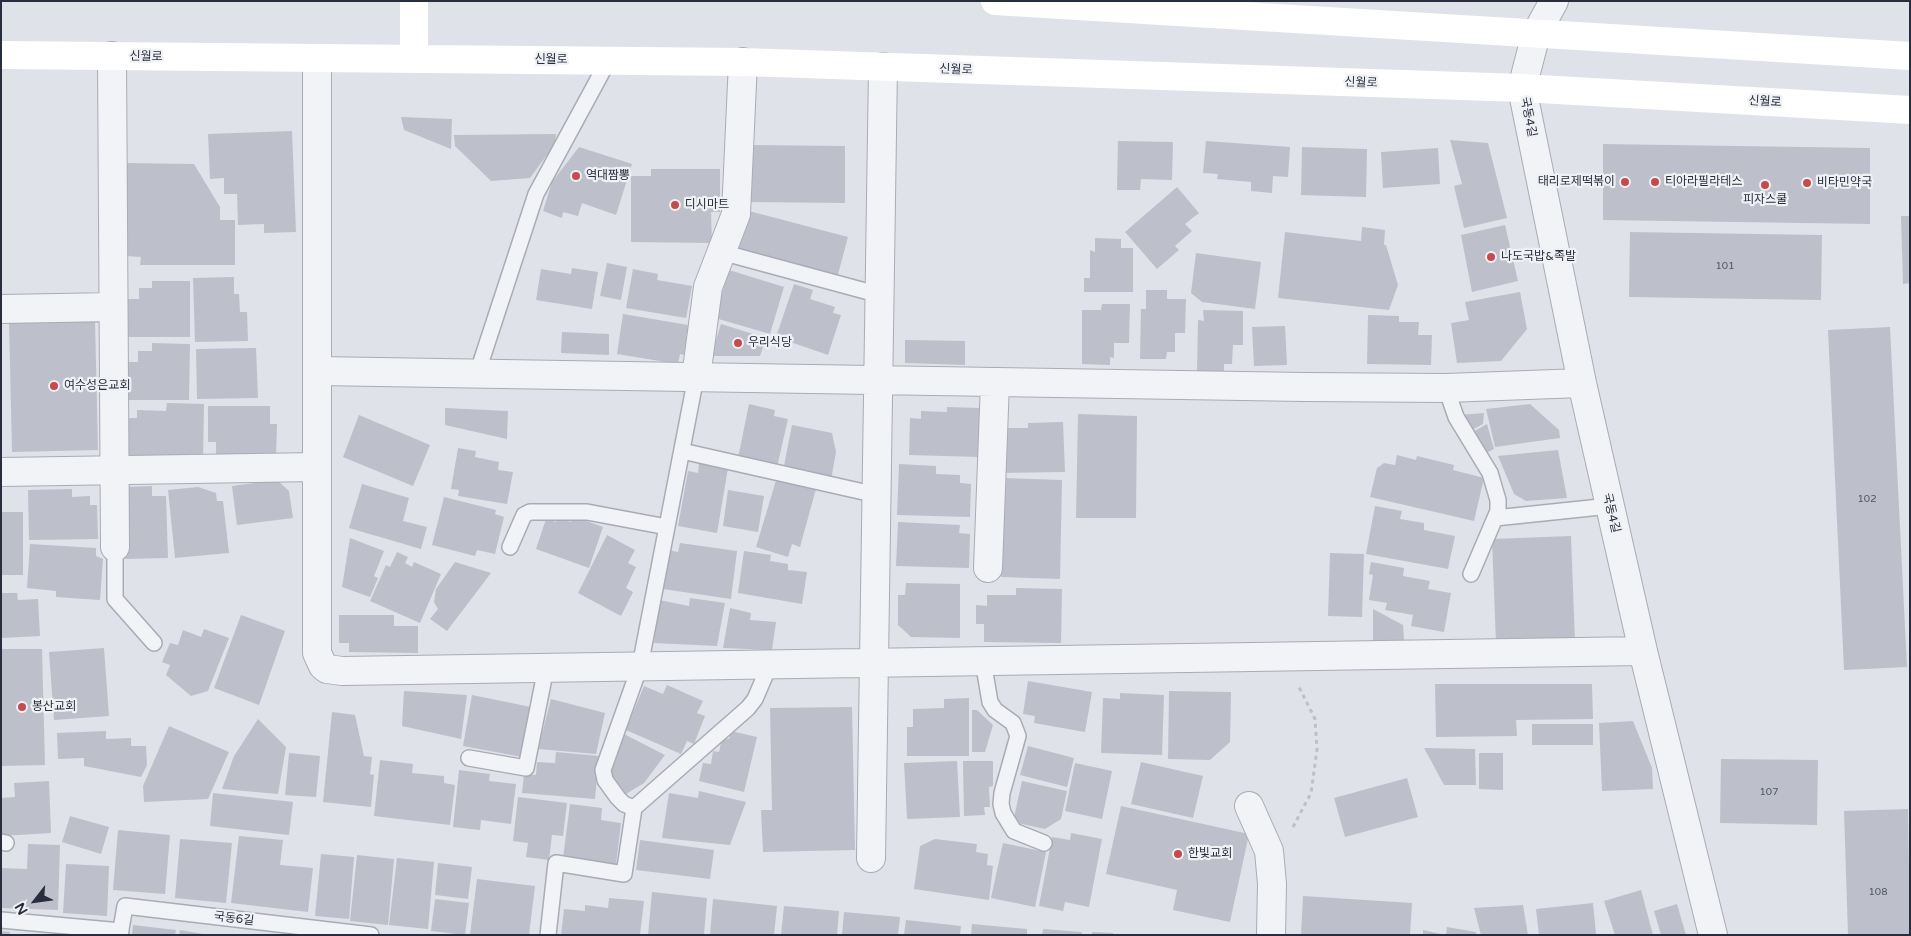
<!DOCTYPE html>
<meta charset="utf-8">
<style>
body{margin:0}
#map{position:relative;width:1911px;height:936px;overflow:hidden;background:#dfe2e8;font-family:"Varela Round",sans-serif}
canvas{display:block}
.frame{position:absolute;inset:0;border:2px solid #292e3e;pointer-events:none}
.north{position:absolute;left:10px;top:876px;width:50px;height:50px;-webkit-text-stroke:4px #eff1f5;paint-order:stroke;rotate:240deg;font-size:14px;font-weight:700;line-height:20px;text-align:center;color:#292e3e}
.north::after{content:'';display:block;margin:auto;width:18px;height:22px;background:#292e3e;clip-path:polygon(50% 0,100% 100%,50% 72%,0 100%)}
</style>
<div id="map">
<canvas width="1911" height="936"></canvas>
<div class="frame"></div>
<div class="north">N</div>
</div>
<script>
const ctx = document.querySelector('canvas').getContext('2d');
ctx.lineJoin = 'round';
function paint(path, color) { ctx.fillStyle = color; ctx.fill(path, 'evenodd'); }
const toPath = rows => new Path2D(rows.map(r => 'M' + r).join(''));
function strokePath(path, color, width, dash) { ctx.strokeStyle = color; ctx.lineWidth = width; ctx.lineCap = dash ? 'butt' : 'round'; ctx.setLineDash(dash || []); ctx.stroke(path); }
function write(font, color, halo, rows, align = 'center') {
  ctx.font = font + ' "Varela Round","Noto Sans KR",sans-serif'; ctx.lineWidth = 4.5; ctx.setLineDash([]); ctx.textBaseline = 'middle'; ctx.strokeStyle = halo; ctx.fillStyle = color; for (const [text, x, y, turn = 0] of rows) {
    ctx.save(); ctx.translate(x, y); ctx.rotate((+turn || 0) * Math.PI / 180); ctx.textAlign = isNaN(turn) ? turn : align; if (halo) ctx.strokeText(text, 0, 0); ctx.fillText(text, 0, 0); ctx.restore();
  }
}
paint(toPath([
 [401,117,452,119,451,149,404,130],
 [292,131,296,232,264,233,264,224,238,225,237,194,224,194,224,178,210,179,208,134],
 [556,134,555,144,530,178,491,181,455,146,454,135],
 [1450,140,1488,143,1507,218,1464,228,1454,186,1462,184],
 [1118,141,1173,142,1172,180,1141,179,1140,190,1117,190],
 [1206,141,1290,147,1288,177,1273,176,1272,193,1251,191,1251,182,1217,179,1218,174,1203,173],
 [1603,144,1870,148,1870,224,1603,220],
 [749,145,845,146,845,203,749,202],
 [579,147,632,164,616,215,582,203,578,216,563,212,562,218,543,211,552,182],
 [1302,147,1367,149,1366,197,1301,195],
 [1438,148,1440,184,1383,188,1381,152],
 [124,163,194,164,220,207,220,220,235,220,235,265,140,265,141,257,124,256],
 [651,169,720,169,720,212,711,212,712,243,631,242,631,176,651,176],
 [1177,187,1199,213,1185,224,1192,231,1175,246,1179,250,1157,269,1125,232],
 [749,211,848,237,837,278,738,251],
 [1901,216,1910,216,1910,283,1903,284],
 [1505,225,1518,281,1472,292,1461,235],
 [1362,227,1385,230,1384,245,1386,245,1398,285,1389,310,1278,298,1285,232,1361,241],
 [1630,232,1822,235,1821,300,1629,297],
 [1095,238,1121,239,1121,248,1133,248,1133,292,1084,292,1084,278,1090,278,1090,250,1095,252],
 [1196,253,1261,262,1255,309,1202,302,1191,293],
 [607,263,627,267,621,300,600,296],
 [572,268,598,272,592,309,536,300,541,269,571,274],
 [633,269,658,274,657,280,692,286,686,318,626,308],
 [729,270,784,287,770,334,715,318],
 [234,277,234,294,239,294,240,312,247,312,248,341,195,342,193,278],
 [152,281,190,281,190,337,127,337,127,299,139,299,139,288,152,288],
 [794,284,813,290,810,299,835,307,833,313,841,315,828,355,776,337],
 [1146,290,1167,290,1167,299,1186,299,1185,333,1175,333,1175,352,1167,352,1166,359,1140,359,1141,309,1146,309],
 [1520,292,1527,329,1501,361,1457,363,1451,323,1469,320,1465,302],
 [1102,304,1130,304,1129,343,1114,343,1114,358,1110,357,1110,365,1082,364,1082,310,1101,310],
 [1203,310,1243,311,1243,345,1233,345,1232,364,1224,364,1224,371,1197,371,1198,320,1204,321],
 [623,314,688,325,684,355,680,354,678,364,617,354],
 [1368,315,1399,316,1399,322,1419,322,1418,335,1432,335,1431,365,1367,364],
 [95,320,98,450,12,452,9,322],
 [721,324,766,338,760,356,711,356],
 [1285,326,1287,365,1254,366,1252,327],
 [1890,327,1907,667,1844,670,1828,330],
 [562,332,609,334,609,355,561,353],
 [905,340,965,341,965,365,905,363],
 [152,343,190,344,189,400,126,400,126,362,138,362,138,351,152,351],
 [256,348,258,398,197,399,196,349],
 [167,403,204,404,203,460,126,459,127,418,137,418,137,410,166,411],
 [749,404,775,410,774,416,788,419,777,467,738,458],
 [1530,404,1559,430,1560,438,1495,447,1486,409],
 [208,406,270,406,270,424,277,424,276,458,216,458,216,442,208,442],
 [947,407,980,408,979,457,909,455,910,418,921,419,921,411,947,412],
 [445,408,508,411,507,439,445,425],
 [1484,413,1483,424,1468,432,1460,415],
 [1078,414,1137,416,1136,518,1076,518],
 [359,415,430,445,413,486,343,457],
 [1063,422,1065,472,998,473,1006,428,1028,428,1028,423],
 [1487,424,1494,449,1482,455,1469,434],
 [792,425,832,433,836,452,831,480,783,471],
 [458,448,476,451,475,457,499,462,498,470,513,472,507,504,458,496,459,490,451,489],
 [1558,450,1567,498,1526,501,1514,494,1498,456],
 [1397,455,1416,460,1417,456,1454,465,1453,470,1484,478,1474,521,1370,497,1377,468,1384,463,1395,465],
 [699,463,728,468,717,533,678,526,688,471,698,473],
 [899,464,936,466,936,474,960,475,960,483,971,484,970,517,897,515],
 [777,477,816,489,800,547,792,544,788,557,756,547],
 [1003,478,1062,480,1060,579,1001,577],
 [277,480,289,491,293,518,237,525,232,486],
 [362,484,409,498,403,521,427,527,421,549,349,528],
 [152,486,152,496,166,496,168,558,125,559,123,487],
 [198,487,216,493,217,501,223,501,229,553,175,558,168,490],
 [72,489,72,497,90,496,90,505,97,505,98,539,29,540,28,490],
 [728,490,764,496,758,532,723,526],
 [444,497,496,510,495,514,504,517,495,554,477,550,475,556,432,545],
 [1375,506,1402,511,1400,519,1424,523,1424,530,1455,536,1448,569,1366,554],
 [1,512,23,512,23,575,1,575],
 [573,516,603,527,589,568,536,549,546,519,556,522,558,518,571,522],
 [898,522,960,525,959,533,970,534,969,568,896,566],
 [607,535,635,550,628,563,636,567,626,588,633,592,621,616,578,593],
 [1571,536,1575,642,1496,644,1492,539],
 [350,538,384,551,374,576,378,578,370,597,342,587],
 [680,543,737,551,731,599,663,589,668,550,678,552],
 [30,544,96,548,96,556,103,559,100,600,56,597,56,591,27,588],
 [744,551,771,555,770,561,788,564,788,570,807,572,802,604,738,593],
 [397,552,408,557,405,563,412,567,414,562,441,574,420,623,370,601,386,565,390,567],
 [1330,553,1364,554,1362,617,1328,616],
 [455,562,491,573,447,631,430,619,438,609,434,602,436,589],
 [1371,562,1404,568,1403,576,1430,581,1428,589,1451,593,1444,632,1411,626,1413,615,1385,610,1387,603,1369,600,1373,575,1369,574],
 [906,583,960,584,960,638,911,637,898,625,898,595,905,595],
 [1016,588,1062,589,1061,643,984,642,984,624,976,624,976,605,987,606,987,595,1016,595],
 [1,593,17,593,18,600,38,599,40,636,1,638],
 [690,598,725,603,717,646,654,643,659,600,689,606],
 [730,608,751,613,750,620,776,622,772,650,723,648],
 [1373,609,1403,625,1404,641,1373,641],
 [241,615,285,631,259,705,214,688],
 [339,615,394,615,394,626,418,626,418,653,349,652,349,643,339,643],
 [204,629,229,638,208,691,191,696,166,675,170,665,162,662,170,643,178,645,183,630,201,637],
 [104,648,109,716,54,720,49,652],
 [1,649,42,649,45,765,1,766],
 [1028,681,1092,692,1085,732,1034,723,1035,716,1023,714],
 [1435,684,1592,684,1593,719,1516,720,1517,736,1436,737],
 [667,685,703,701,697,713,705,716,694,744,687,741,681,754,626,730,644,686,663,694],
 [404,691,467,695,461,739,402,726],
 [1169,691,1231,692,1230,742,1210,760,1168,759],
 [1120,693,1164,695,1162,755,1101,753,1103,698,1120,699],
 [472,695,531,707,522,757,463,746],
 [969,698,969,756,907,756,907,727,913,727,913,709,944,708,944,699],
 [551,699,605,713,596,754,538,749],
 [852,707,855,850,763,852,761,810,772,810,770,708],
 [972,710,977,710,993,725,985,752,972,752],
 [332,712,355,715,364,756,372,757,370,774,374,775,371,807,323,802],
 [258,719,286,747,278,794,222,789,234,756],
 [1633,721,1652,768,1653,789,1602,791,1599,723],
 [1532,724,1593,724,1593,745,1532,745],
 [169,726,229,752,208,799,144,802,143,786],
 [106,731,106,739,131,738,131,746,146,746,147,765,141,777,84,766,84,758,58,759,57,733],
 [731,731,757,737,744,792,699,781,703,763,711,764,713,751,719,752,722,738,729,739],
 [624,734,665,755,644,783,626,794,609,776],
 [1028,746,1074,758,1067,787,1020,775],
 [1424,748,1475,749,1476,785,1444,785],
 [556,752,599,756,595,799,522,793,524,774,536,775,537,762,555,763],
 [289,753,320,756,316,797,285,795],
 [1479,753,1503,753,1503,790,1479,789],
 [1721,759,1818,760,1817,825,1720,823],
 [380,760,413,764,412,773,444,776,444,783,455,785,450,825,374,816],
 [957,761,960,817,907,819,904,763],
 [963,761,993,761,993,786,989,787,990,807,984,807,985,815,964,816],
 [1141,762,1203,776,1193,818,1131,804],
 [1075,763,1112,771,1102,819,1065,811],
 [459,770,490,774,489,781,516,784,511,824,481,820,480,830,453,827],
 [1407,778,1418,817,1345,837,1334,798],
 [49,781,51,833,1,836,1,798,15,797,14,783],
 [1022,781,1067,791,1061,819,1045,829,1013,822],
 [699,791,746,802,730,845,662,838,669,793,698,798],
 [213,793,293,802,289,835,210,826],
 [518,797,567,803,563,836,552,835,549,860,526,857,528,843,513,841],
 [570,804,602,808,601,820,621,823,616,864,563,858],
 [1121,806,1249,834,1230,922,1173,910,1177,890,1106,874],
 [1908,809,1910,935,1848,935,1844,811],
 [70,816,109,827,101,854,62,842],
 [118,830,170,835,165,894,113,890],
 [1071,833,1102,839,1089,907,1065,902,1063,911,1039,906,1052,837,1070,840],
 [239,836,283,840,280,865,313,868,308,912,231,903],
 [180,839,232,843,226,903,175,898],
 [935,839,977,844,976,852,988,854,987,865,993,866,989,900,914,889,920,846],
 [640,840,714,850,710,879,636,870],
 [1003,843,1046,852,1035,907,991,898],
 [28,844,60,845,58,910,1,908,1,868,27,869],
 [321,854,354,857,349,919,315,916],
 [357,855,394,859,388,925,350,921],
 [397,858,434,862,428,929,389,925],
 [438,863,472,867,468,899,435,895],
 [66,864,109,866,107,916,63,913],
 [477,879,535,886,529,935,470,935],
 [1641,890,1653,935,1615,935,1604,901],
 [652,892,707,898,704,935,648,935],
 [1303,896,1412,903,1410,935,1301,935],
 [609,898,644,901,640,935,561,935,564,909,585,911,585,905,608,908],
 [435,899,469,903,465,935,431,931],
 [713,899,777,906,774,935,710,935],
 [1593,903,1596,934,1539,935,1536,909],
 [1677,904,1686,935,1661,935,1654,911],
 [1523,905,1528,935,1481,935,1474,908],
 [784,906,839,911,837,935,781,935],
 [844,912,900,917,898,935,842,935],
 [906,920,961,926,960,935,904,935],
 [972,924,1027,929,1027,935,971,935],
 [133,925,176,930,175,935,132,935],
 [1447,927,1476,932,1476,935,1446,935],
 [1043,929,1082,932,1081,935,1042,935],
 [180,930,203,934,203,935,179,935],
 [1423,930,1441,934,1441,935,1423,935],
 [1,931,10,932,9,935,1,935],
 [1092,932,1113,933,1113,935,1092,935]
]), '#bdc0ca');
const lane = toPath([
 [721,252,880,295],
 [477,374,536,194,608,61],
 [1446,388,1456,417,1490,473,1498,500,1498,511,1471,574],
 [682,451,877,495],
 [1495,518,1610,506],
 [115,547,115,599,154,643],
 [510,547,524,515,530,512,587,512,667,527],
 [983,661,990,702,995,710,1013,723,1018,736,1002,793,1001,804,1003,813,1014,831,1044,843],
 [469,758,526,768,546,668],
 [634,808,624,804,618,798,605,780,603,770,640,666,696,377],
 [1,842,6,843],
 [1,920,121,931],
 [120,935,125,906,371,935],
 [548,935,556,863,624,874,634,808,748,708,755,699,770,664]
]);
const street = toPath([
 [1554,1,1536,34,1522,88,1582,383,1643,651,1713,935],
 [112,56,115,547],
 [317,60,317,653,323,666,327,669,342,671,1643,651],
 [1,309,113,307],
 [317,371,1304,387,1446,388,1582,383],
 [696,377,708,287,736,214,743,62],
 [1,472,317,467],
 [988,568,995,382],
 [1249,806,1269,851,1272,884,1271,935],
 [871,858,883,67]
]);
strokePath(lane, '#a8acb5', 18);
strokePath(street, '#a8acb5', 30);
strokePath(toPath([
 [1293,827,1311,793,1317,750,1315,719,1299,687]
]), '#bec0c6', 3, [4, 4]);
strokePath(lane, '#f2f3f6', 15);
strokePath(street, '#f2f3f6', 28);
strokePath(toPath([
 [995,1,1910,56],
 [1,55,743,62,1522,88,1910,110],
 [414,59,414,1]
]), '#fff', 28);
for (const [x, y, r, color] of [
 [576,176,5,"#c64b4e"],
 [1625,182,5,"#c64b4e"],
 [1655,182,5,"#c64b4e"],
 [1807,183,5,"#c64b4e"],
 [1765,185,5,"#c64b4e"],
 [675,205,5,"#c64b4e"],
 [1491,257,5,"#c64b4e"],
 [738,343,5,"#c64b4e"],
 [54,386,5,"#c64b4e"],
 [22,707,5,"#c64b4e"],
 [1178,854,5,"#c64b4e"]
]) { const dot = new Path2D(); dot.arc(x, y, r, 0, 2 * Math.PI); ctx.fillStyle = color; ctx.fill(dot); strokePath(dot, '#eff1f5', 2); }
write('10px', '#4e5261', null, [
 ["101",1725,266],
 ["102",1867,499],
 ["107",1769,792],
 ["108",1878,892]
]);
write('12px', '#292e3e', '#eff1f5', [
 ["신월로",146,57,1],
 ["신월로",551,60],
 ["신월로",956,70,2],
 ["신월로",1361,83,2],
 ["신월로",1765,102,3],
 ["국동4길",1528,117,79],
 ["국동4길",1611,513,77],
 ["국동6길",234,919,7]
]);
write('12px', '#292e3e', '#eff1f5', [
 ["역대짬뽕",586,176],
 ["태리로제떡볶이",1615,182,"right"],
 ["티아라필라테스",1665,182],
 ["비타민약국",1817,183],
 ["피자스쿨",1765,200,"center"],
 ["디시마트",685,205],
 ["나도국밥&족발",1501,257],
 ["우리식당",748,343],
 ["여수성은교회",64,386],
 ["봉산교회",32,707],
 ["한빛교회",1188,854]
], 'left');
</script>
